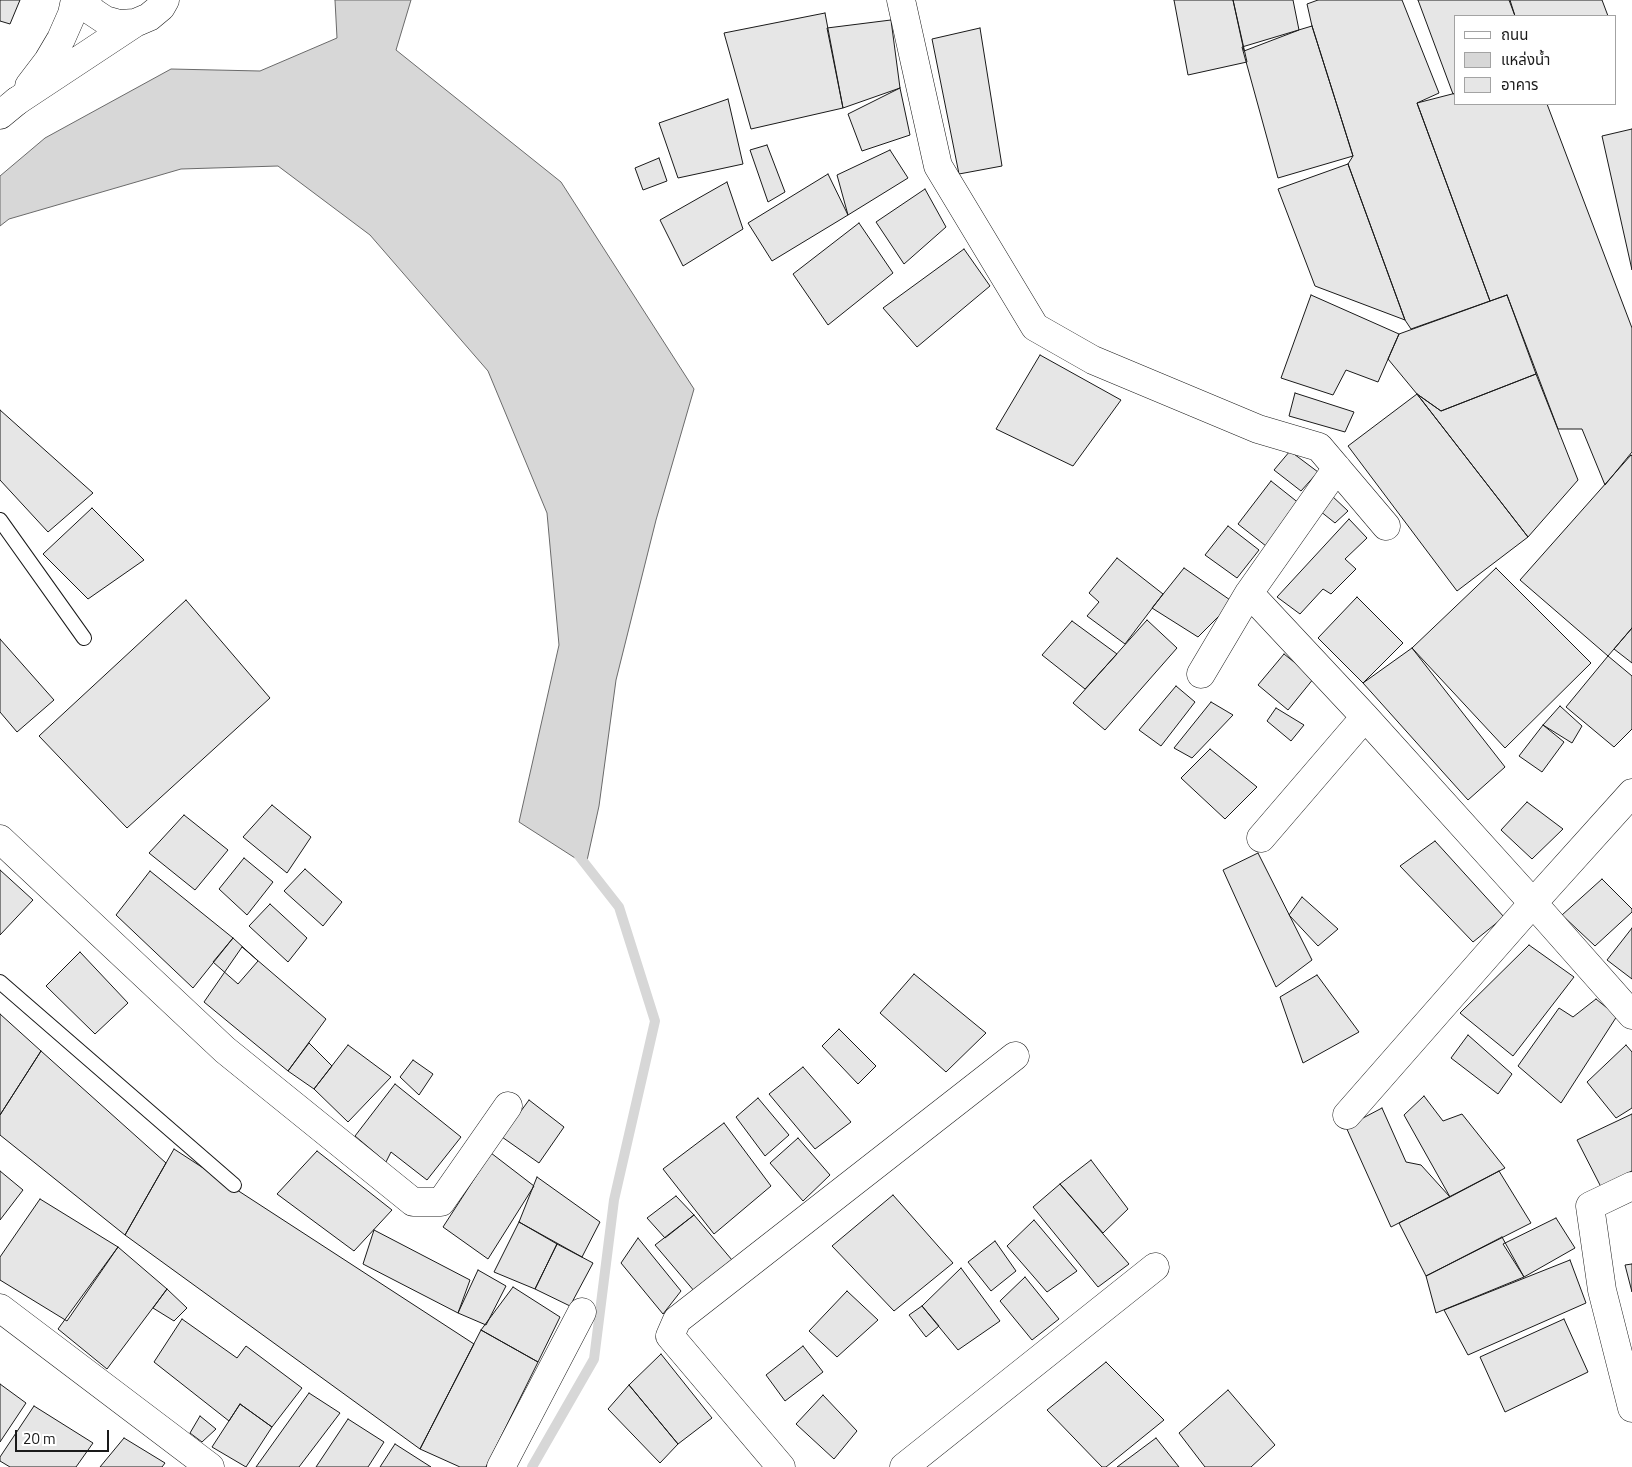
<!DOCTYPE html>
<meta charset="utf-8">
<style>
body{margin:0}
#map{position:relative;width:1632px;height:1467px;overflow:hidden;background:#fff;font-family:"Titillium Web","Noto Sans Thai",sans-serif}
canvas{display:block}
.legend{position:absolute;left:1454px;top:15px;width:162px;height:90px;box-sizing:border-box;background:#fff;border:1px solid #a3a3a3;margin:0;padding:6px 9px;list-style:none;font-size:15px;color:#1a1a1a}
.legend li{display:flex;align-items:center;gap:10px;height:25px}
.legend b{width:25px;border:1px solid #a3a3a3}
.scale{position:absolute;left:15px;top:1430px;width:94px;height:22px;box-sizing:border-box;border:2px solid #1a1a1a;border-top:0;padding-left:6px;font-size:15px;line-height:18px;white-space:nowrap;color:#1a1a1a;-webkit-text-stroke:4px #fff;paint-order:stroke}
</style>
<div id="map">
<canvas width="1632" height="1467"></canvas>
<ul class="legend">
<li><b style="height:6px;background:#fff"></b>ถนน</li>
<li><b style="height:14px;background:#d7d7d7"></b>แหล่งน้ำ</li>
<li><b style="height:14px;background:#e6e6e6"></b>อาคาร</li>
</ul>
<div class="scale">20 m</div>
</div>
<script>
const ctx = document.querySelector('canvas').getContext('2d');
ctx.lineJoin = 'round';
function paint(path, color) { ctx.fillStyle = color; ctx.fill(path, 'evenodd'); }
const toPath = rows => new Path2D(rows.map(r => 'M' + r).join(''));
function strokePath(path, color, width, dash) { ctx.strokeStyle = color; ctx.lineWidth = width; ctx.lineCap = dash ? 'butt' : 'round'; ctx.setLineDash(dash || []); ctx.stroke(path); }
const water = toPath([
 [335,0,411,0,396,50,561,182,694,389,656,520,616,680,599,806,586,865,519,822,559,645,547,513,488,371,370,235,278,166,181,169,9,219,0,226,0,176,45,138,171,69,260,71,337,38,335,0]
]);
paint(water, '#d7d7d7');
strokePath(water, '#6a6a6a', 1);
strokePath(toPath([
 [532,1467,594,1359,614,1200,655,1021,619,907,579,856]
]), '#d7d7d7', 10);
const building = toPath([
 [0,0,20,0,10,24,0,21,0,0],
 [1174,0,1233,0,1247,62,1188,75,1174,0],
 [1233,0,1293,0,1299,30,1244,51,1233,0],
 [1318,0,1402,0,1439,93,1417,103,1490,301,1411,329,1405,320,1348,164,1353,156,1312,26,1307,4,1318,0],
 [1418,0,1509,0,1515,16,1456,16,1456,93,1453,94,1418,0],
 [1510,0,1602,0,1608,16,1515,16,1510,0],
 [825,13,843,108,751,129,724,33,825,13],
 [891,20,900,88,843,108,827,28,891,20],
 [1312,26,1353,156,1278,178,1242,47,1312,26],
 [980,28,1002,166,959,174,932,39,980,28],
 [900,88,910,135,862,151,848,114,900,88],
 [1456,93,1456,104,1547,104,1632,328,1632,452,1605,485,1582,429,1558,429,1507,295,1490,301,1417,103,1456,93],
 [728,99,743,164,678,178,659,123,728,99],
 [1632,129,1632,270,1602,136,1632,129],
 [767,145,785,192,768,202,750,150,767,145],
 [890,150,908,178,848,215,837,175,890,150],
 [659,158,667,181,643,190,635,168,659,158],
 [1348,164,1405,320,1315,286,1278,189,1348,164],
 [828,174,848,215,772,261,748,223,828,174],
 [727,182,743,229,683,266,660,220,727,182],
 [925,189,946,227,904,264,876,222,925,189],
 [859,223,893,273,828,325,793,274,859,223],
 [964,249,990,286,917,347,883,308,964,249],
 [1311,295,1399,334,1378,382,1346,370,1333,395,1281,378,1311,295],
 [1507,295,1536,374,1441,411,1417,394,1388,359,1399,334,1507,295],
 [1040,355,1121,400,1073,466,996,429,1040,355],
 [1536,374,1578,480,1528,537,1417,394,1441,411,1536,374],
 [1295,393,1354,412,1345,432,1289,416,1295,393],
 [1417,394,1528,537,1457,591,1348,446,1417,394],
 [0,410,93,493,48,532,0,480,0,410],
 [1290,451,1318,472,1301,491,1274,470,1290,451],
 [1631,455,1632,456,1632,628,1608,656,1520,580,1631,455],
 [1271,481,1300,504,1266,546,1238,524,1271,481],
 [1331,495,1348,511,1335,523,1320,511,1331,495],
 [92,508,144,560,88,599,43,554,92,508],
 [1349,519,1367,538,1345,559,1356,569,1331,594,1323,589,1300,614,1277,597,1349,519],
 [1228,526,1259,550,1237,578,1205,555,1228,526],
 [1117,558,1163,594,1125,644,1087,616,1099,602,1089,593,1117,558],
 [1184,568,1233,602,1198,637,1152,608,1184,568],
 [1496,568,1591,663,1505,748,1412,648,1496,568],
 [1357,597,1403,643,1363,683,1318,638,1357,597],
 [186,600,270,698,127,828,39,736,186,600],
 [1147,620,1177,648,1105,730,1073,703,1147,620],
 [1072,621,1117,654,1085,689,1042,655,1072,621],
 [1632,628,1632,663,1614,649,1632,628],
 [0,639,54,700,17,732,0,712,0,639],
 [1412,648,1505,767,1468,800,1363,683,1412,648],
 [1284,654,1314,678,1288,710,1258,685,1284,654],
 [1608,656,1632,676,1632,729,1614,747,1566,707,1608,656],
 [1176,686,1195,702,1161,746,1139,730,1176,686],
 [1211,702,1233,715,1192,758,1174,748,1211,702],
 [1560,706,1582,726,1572,743,1543,725,1560,706],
 [1276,708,1304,725,1291,741,1267,721,1276,708],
 [1543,725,1564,742,1542,772,1519,756,1543,725],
 [1210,749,1257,787,1225,819,1181,778,1210,749],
 [1527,802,1563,829,1532,859,1501,830,1527,802],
 [272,805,311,837,287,873,243,837,272,805],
 [184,815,228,850,195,890,149,853,184,815],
 [1435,841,1504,917,1473,942,1400,866,1435,841],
 [1258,853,1312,960,1276,987,1223,870,1258,853],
 [244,858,273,882,247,915,219,889,244,858],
 [305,869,342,902,323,926,284,891,305,869],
 [0,870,33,900,0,935,0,870],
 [150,871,233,938,193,988,116,915,150,871],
 [1602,879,1632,909,1632,912,1595,946,1562,915,1602,879],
 [1302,897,1338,929,1318,946,1289,915,1302,897],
 [270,904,307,938,288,962,249,926,270,904],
 [1632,928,1632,979,1607,960,1632,928],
 [233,938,258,961,238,984,213,962,233,938],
 [1529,945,1574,977,1513,1056,1460,1013,1529,945],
 [242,947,326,1019,288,1071,204,1002,242,947],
 [80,952,128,1003,95,1034,46,986,80,952],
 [914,974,986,1033,946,1072,880,1013,914,974],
 [1317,975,1359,1032,1303,1063,1280,997,1317,975],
 [1596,999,1617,1016,1561,1103,1518,1066,1559,1008,1573,1017,1596,999],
 [0,1014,41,1051,0,1115,0,1014],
 [839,1029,876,1066,858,1084,822,1046,839,1029],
 [1468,1035,1512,1074,1498,1094,1451,1058,1468,1035],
 [309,1043,332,1066,314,1089,288,1071,309,1043],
 [348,1045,391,1077,348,1122,314,1089,348,1045],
 [1626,1045,1632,1052,1632,1108,1616,1118,1587,1082,1626,1045],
 [41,1051,166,1163,125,1235,0,1135,0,1115,41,1051],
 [413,1060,433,1074,419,1095,400,1077,413,1060],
 [803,1067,851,1122,815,1149,769,1094,803,1067],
 [395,1084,461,1137,427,1180,391,1152,386,1162,355,1136,395,1084],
 [1424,1096,1443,1121,1462,1114,1505,1168,1450,1197,1404,1115,1424,1096],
 [758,1098,789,1135,765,1156,736,1117,758,1098],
 [529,1100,564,1127,539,1163,502,1137,529,1100],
 [1382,1108,1406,1162,1421,1165,1450,1197,1391,1227,1346,1127,1382,1108],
 [1632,1114,1632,1171,1601,1187,1577,1140,1632,1114],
 [724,1123,771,1186,714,1234,663,1169,724,1123],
 [798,1138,830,1175,803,1201,770,1163,798,1138],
 [174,1149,474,1344,420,1449,125,1235,174,1149],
 [317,1151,392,1210,354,1251,277,1194,317,1151],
 [491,1153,534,1186,488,1259,443,1227,491,1153],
 [1091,1160,1128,1209,1103,1233,1060,1184,1091,1160],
 [0,1171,23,1190,0,1220,0,1171],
 [1499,1171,1531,1223,1426,1276,1399,1223,1499,1171],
 [537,1177,600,1222,582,1257,519,1222,537,1177],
 [1060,1184,1129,1264,1098,1287,1033,1207,1060,1184],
 [893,1195,953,1263,894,1311,832,1246,893,1195],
 [676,1196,694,1215,665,1238,647,1218,676,1196],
 [40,1199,118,1247,67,1321,0,1280,0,1257,40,1199],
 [694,1215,732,1260,695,1292,655,1245,694,1215],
 [1556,1218,1575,1248,1524,1277,1503,1244,1556,1218],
 [1034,1220,1077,1271,1047,1292,1007,1246,1034,1220],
 [519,1222,557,1244,535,1289,494,1272,519,1222],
 [374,1230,470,1280,458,1313,363,1264,374,1230],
 [1502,1237,1524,1277,1436,1313,1426,1276,1502,1237],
 [638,1238,681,1291,663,1314,621,1263,638,1238],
 [995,1241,1016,1271,991,1291,968,1262,995,1241],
 [557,1244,593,1263,570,1306,535,1289,557,1244],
 [118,1247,167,1289,107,1369,58,1329,118,1247],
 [1570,1260,1586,1303,1468,1355,1444,1310,1570,1260],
 [1632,1264,1632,1292,1625,1265,1632,1264],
 [961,1268,1000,1321,958,1350,922,1306,961,1268],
 [478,1270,506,1286,486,1325,458,1313,478,1270],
 [1025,1277,1059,1319,1032,1340,1000,1301,1025,1277],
 [513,1287,560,1317,538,1362,481,1330,513,1287],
 [167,1289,187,1308,174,1321,153,1308,167,1289],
 [847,1291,878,1320,837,1357,809,1331,847,1291],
 [922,1306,939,1326,926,1337,909,1315,922,1306],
 [182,1319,237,1358,246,1346,302,1388,272,1427,240,1404,229,1421,154,1362,182,1319],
 [1564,1319,1588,1372,1505,1412,1480,1357,1564,1319],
 [481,1330,538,1362,486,1467,460,1467,420,1449,481,1330],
 [803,1346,823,1372,785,1401,766,1375,803,1346],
 [661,1354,712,1418,678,1444,629,1385,661,1354],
 [1106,1362,1164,1420,1106,1467,1102,1467,1047,1410,1106,1362],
 [0,1384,26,1403,0,1442,0,1384],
 [629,1385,678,1444,660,1463,608,1409,629,1385],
 [1228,1390,1275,1445,1251,1467,1205,1467,1179,1433,1228,1390],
 [309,1393,340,1413,299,1467,256,1467,309,1393],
 [823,1395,857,1431,834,1459,796,1424,823,1395],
 [240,1404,272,1427,246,1467,212,1447,240,1404],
 [34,1406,93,1443,76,1467,10,1467,0,1461,0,1457,34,1406],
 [200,1416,216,1429,202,1442,190,1433,200,1416],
 [348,1419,384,1442,368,1467,316,1467,348,1419],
 [124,1438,165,1463,162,1467,100,1467,124,1438],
 [1156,1438,1179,1467,1117,1467,1156,1438],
 [395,1444,431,1467,380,1467,395,1444]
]);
paint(building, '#e6e6e6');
strokePath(building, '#1a1a1a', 1);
const service = toPath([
 [0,520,84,638],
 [0,982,234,1185]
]);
const minor = toPath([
 [901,0,938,166,1035,327,1093,360,1258,429,1319,447,1386,526],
 [1249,593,1365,717,1533,903,1632,1015],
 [1201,674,1249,593,1337,468],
 [1261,838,1365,717],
 [0,839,225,1050,413,1202,441,1202,508,1106],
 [1347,1115,1533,903,1632,793],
 [1632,1186,1590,1206,1602,1290,1632,1408],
 [0,1308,210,1467],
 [501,1467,582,1312],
 [781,1467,670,1336,677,1320,1015,1056],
 [904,1467,1155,1267]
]);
const tertiary = toPath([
 [0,115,17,101]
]);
const primary = toPath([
 [83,0,93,12,105,20,119,24,135,23,149,17,161,7,165,0],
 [29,86,48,61,61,39,72,14,75,0],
 [17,101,135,23]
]);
strokePath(service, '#1a1a1a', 16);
strokePath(minor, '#1a1a1a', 29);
strokePath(tertiary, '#1a1a1a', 29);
strokePath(primary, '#1a1a1a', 29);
strokePath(service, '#fff', 14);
strokePath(minor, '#fff', 28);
strokePath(tertiary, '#fff', 28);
strokePath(primary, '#fff', 28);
</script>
